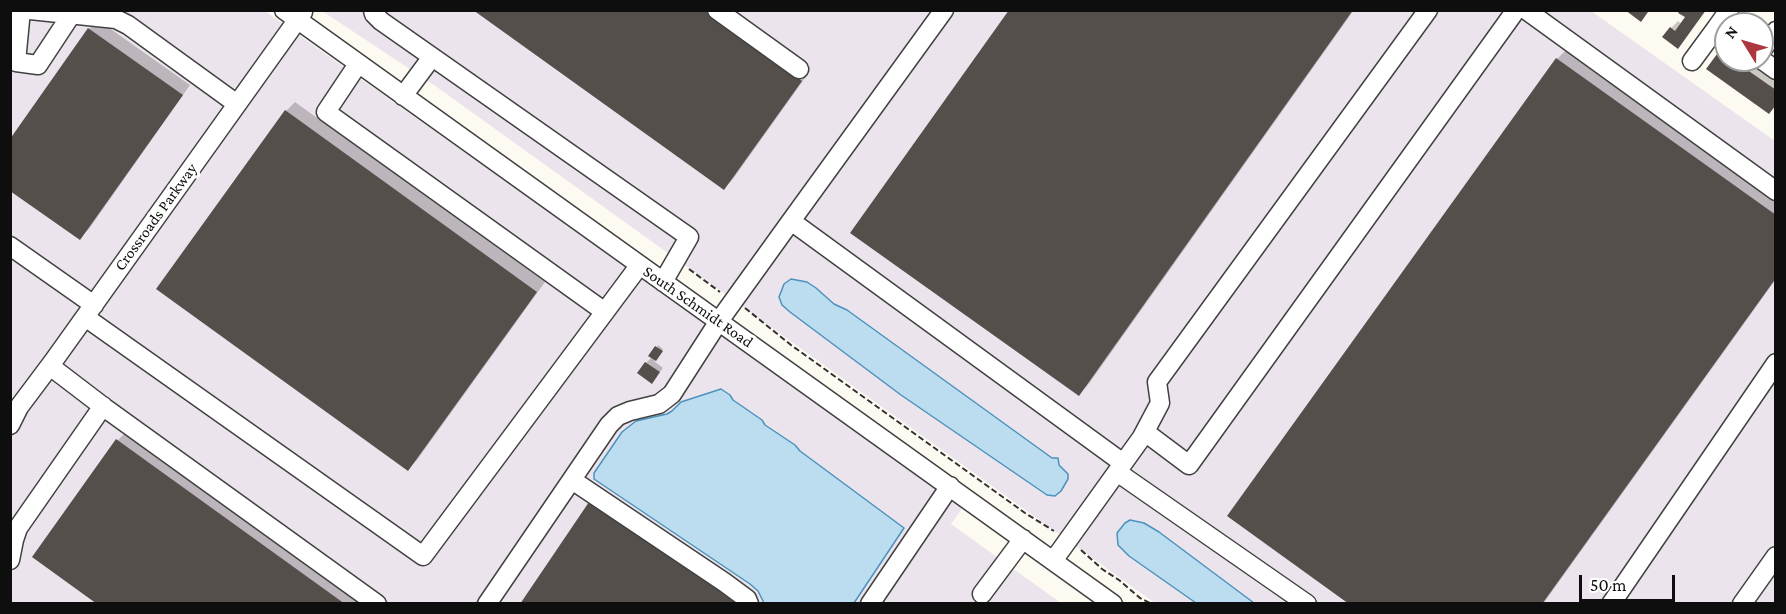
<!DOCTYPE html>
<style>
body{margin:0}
#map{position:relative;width:1786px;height:614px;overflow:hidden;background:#fdfbf1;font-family:"Crimson Pro",serif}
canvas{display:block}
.frame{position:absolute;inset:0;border:12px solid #0e0e0e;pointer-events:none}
.north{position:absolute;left:1714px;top:12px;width:60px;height:60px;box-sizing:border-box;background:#fff;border:2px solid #9f9f9f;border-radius:50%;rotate:307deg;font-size:16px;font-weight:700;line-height:24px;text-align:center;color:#0e0e0e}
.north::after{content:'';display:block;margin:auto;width:21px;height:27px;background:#ae373f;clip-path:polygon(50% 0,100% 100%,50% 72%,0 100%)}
.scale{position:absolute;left:1579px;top:575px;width:96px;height:27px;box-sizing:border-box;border:3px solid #0e0e0e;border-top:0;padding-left:8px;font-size:18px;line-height:21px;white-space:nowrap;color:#0e0e0e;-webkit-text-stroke:4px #fff;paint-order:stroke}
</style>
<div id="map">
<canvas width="1786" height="614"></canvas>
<div class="frame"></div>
<div class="north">N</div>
<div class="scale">50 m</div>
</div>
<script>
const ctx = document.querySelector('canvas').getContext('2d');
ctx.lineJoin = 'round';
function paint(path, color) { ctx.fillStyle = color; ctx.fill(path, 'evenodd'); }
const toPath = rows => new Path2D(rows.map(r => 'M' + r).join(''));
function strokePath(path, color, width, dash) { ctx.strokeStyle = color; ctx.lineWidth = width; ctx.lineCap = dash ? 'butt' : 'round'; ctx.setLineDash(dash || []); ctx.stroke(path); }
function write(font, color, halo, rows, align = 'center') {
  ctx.font = font + ' "Crimson Pro",serif'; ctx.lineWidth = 6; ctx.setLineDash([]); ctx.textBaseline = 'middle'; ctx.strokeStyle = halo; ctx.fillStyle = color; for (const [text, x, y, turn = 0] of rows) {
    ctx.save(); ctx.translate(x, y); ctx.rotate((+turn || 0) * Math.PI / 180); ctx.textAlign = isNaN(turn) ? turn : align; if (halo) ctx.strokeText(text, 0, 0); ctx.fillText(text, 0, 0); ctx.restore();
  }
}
paint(toPath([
 [10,11,265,11,964,506,951,524,1061,603,11,603],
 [322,11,1591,11,1775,141,1775,603,1155,603,434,85]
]), '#ebe4ec');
const water = toPath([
 [791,279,807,282,816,288,834,304,847,310,1052,458,1058,458,1059,465,1068,474,1068,479,1061,491,1055,496,1047,495,901,395,790,312,782,305,779,297,784,284,791,279],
 [721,389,730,395,733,400,762,420,765,425,795,445,800,451,904,528,854,603,764,603,758,591,750,584,594,479,594,473,622,432,636,421,667,414,672,411,681,402,721,389],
 [1130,520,1144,523,1159,532,1254,603,1196,603,1129,556,1118,545,1117,533,1125,523,1130,520]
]);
paint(water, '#bbddef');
strokePath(water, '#4b92bd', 1.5);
paint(toPath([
 [476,10,725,10,810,71,733,179,724,188],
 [1010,10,1354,10,1088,385,1079,394],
 [1682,10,1706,10,1678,47,1671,28,1678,21,1682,24,1687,17],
 [98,20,190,85,89,229,80,238,89,29],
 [1726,46,1726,60,1749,60,1776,79,1776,105,1708,68],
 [1566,50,1776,200,1776,279,1543,604,1352,604,1229,516,1557,59],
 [295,102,545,282,417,460,408,469,286,111],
 [658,345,663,349,654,361,663,368,652,382,646,363,652,357],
 [127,431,366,604,100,604,34,556,118,440]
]), '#0003');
paint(toPath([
 [473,10,704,10,802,81,724,190],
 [1009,10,1353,10,1079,396,850,233],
 [1625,10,1646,10,1648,12,1641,22],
 [1680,10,1706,10,1678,49,1662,37,1670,27,1675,31,1685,17,1678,13],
 [88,28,183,95,80,240,10,191,10,139],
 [1720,50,1726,55,1726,60,1733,60,1776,90,1776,105,1769,114,1706,69],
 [1556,58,1776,215,1776,278,1542,604,1349,604,1227,516],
 [285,110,537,292,408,471,156,289],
 [655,346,663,351,656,361,648,356],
 [645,362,660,372,652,384,637,373],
 [116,439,345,604,97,604,32,557],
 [589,502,740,604,520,604]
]), '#554f4c');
const minor = toPath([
 [21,10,16,62,38,65,71,15],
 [30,10,116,19,128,25,237,104],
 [284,10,1113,604],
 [373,10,374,14,381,21,689,237,663,282],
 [717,10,799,69],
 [1526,10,1776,191],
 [1725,33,1717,27,1729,10],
 [1762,50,1776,31],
 [1762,60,1776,70],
 [1692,61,1717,27],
 [358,64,326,112,605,312],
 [403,96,432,57],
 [791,221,944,10],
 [10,246,94,305],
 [85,317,423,556,639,266],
 [50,366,105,408,377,604],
 [10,425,19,407,52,363,303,12],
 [1145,432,1189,465,1516,10],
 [1117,472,1307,604],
 [572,480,724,582,747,599,749,604],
 [10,560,14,540,18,528,103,406],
 [1053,561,1142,437,1160,403,1157,382,1428,10],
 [982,594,1023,539],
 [487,604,609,425,618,416,630,411,659,404,672,394,719,321,791,221,1123,463],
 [870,604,950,486],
 [1611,604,1776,363],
 [1742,604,1776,556]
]);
strokePath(minor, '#414141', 21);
strokePath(toPath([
 [689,269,720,292],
 [745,308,791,345,1025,513,1054,531],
 [1081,550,1102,569,1119,580,1140,598,1152,604]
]), '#303030', 2, [6, 3]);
strokePath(minor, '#fff', 18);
write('16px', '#0e0e0e', '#fff', [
 ["Crossroads Parkway",156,217,-54],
 ["South Schmidt Road",698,307,35]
]);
</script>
